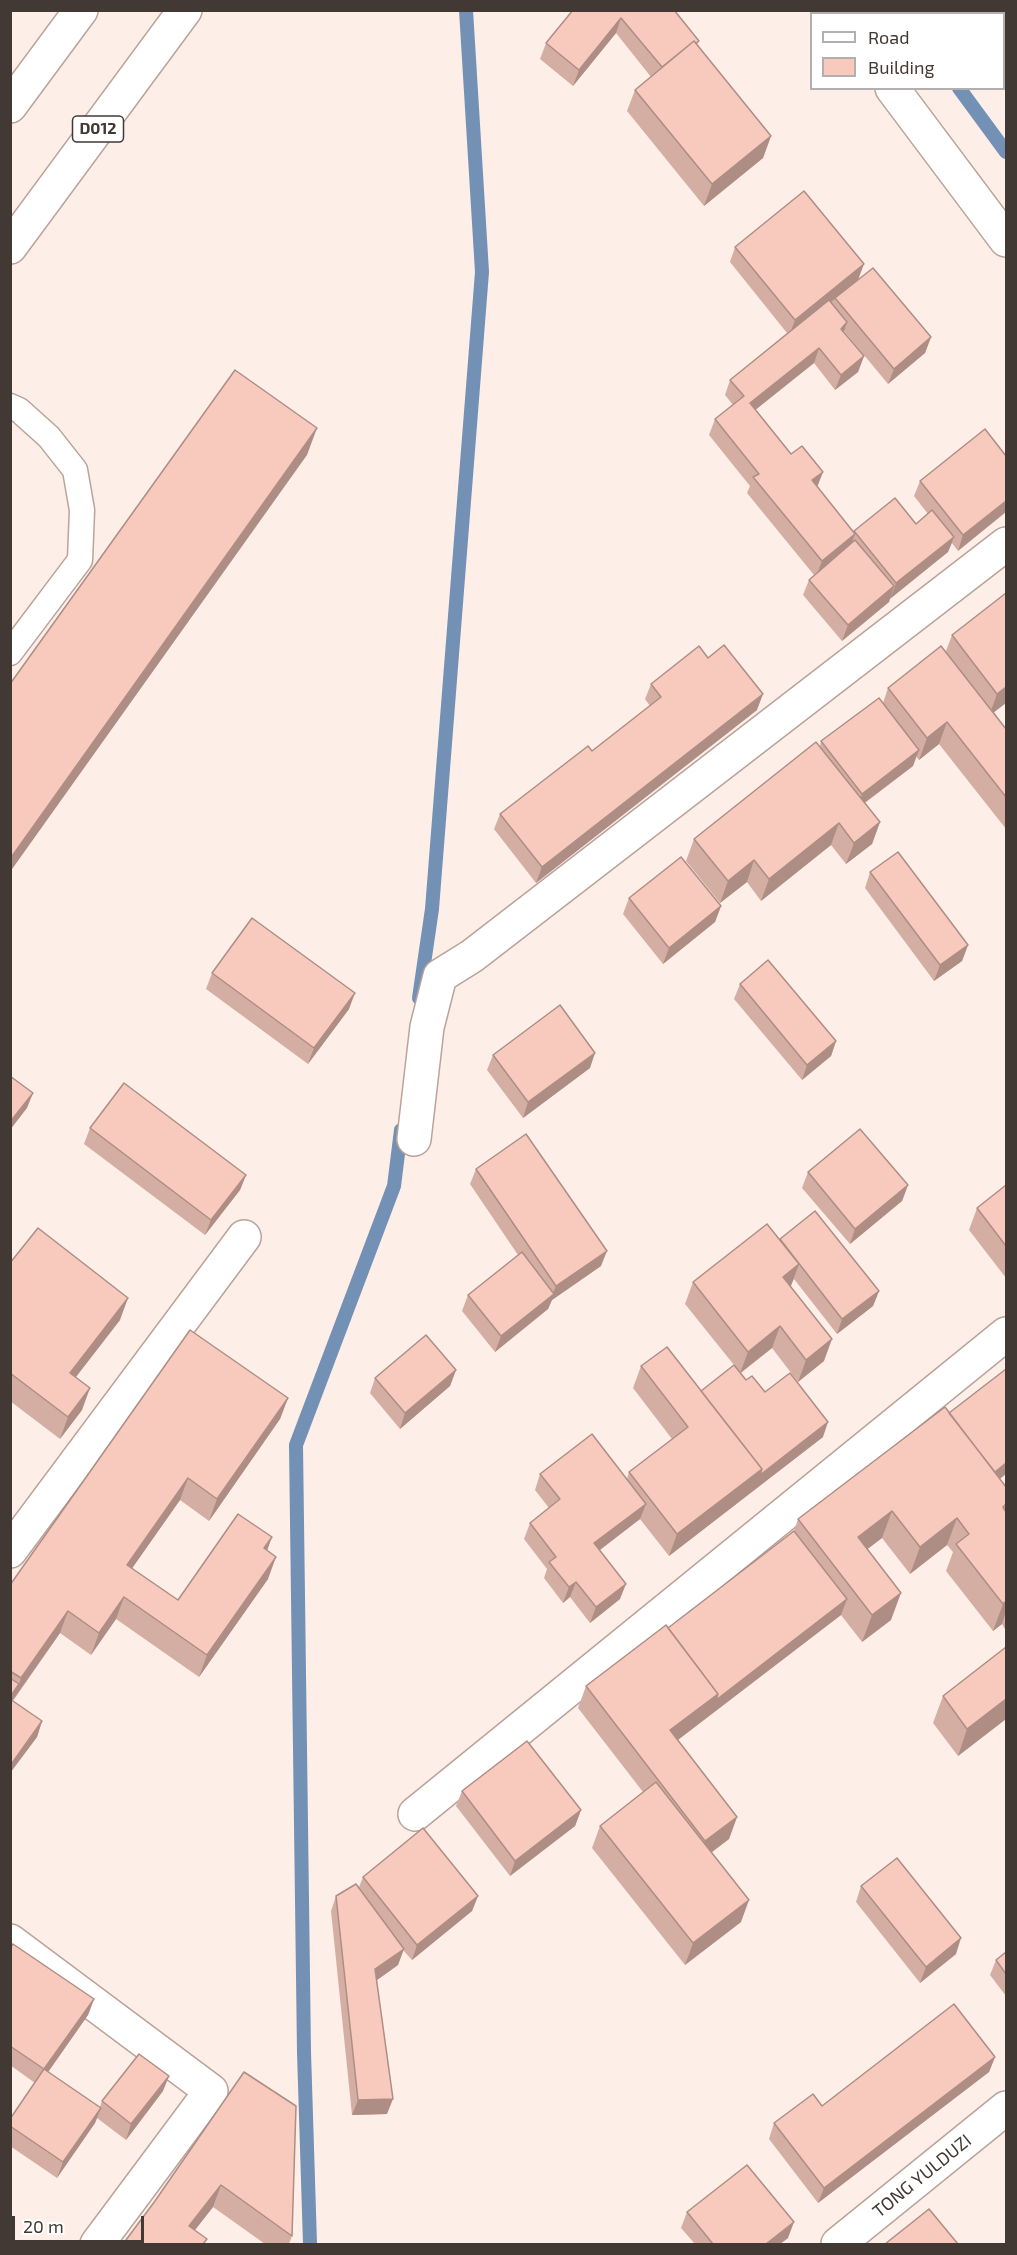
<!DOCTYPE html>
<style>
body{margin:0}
#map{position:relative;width:1017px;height:2255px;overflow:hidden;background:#fdeee8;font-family:"Exo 2",sans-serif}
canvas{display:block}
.frame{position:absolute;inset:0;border:12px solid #423834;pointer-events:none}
.legend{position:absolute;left:810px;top:12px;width:195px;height:78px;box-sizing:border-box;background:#fff;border:2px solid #b3afae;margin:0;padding:8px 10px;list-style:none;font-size:18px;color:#423834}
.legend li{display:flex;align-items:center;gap:12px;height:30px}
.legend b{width:30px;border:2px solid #b3afae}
.scale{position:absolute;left:12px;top:2216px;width:132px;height:27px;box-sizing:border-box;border:3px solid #423834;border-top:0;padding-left:8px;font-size:18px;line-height:21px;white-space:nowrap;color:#423834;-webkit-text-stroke:4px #fff;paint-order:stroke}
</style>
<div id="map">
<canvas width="1017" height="2255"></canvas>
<div class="frame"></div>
<ul class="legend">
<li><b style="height:8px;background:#fff"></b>Road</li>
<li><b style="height:16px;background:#f8cabd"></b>Building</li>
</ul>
<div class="scale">20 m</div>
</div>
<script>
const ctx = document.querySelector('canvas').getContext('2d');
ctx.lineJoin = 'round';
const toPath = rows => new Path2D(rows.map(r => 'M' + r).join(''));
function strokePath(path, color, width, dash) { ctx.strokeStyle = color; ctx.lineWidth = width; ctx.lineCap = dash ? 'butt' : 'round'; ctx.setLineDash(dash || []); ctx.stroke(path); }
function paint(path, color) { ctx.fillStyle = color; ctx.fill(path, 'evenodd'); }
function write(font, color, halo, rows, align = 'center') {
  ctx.font = font + ' "Exo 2",sans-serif'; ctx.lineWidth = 6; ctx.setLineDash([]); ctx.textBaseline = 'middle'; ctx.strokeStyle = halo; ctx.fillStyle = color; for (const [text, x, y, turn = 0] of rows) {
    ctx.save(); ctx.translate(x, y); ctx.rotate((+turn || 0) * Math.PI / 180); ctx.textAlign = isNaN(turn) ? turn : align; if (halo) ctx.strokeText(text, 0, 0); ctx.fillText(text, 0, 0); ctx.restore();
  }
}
strokePath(toPath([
 [900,10,902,14],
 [959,88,1006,152],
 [419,998,432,909,482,272,466,10],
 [310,2244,304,2052,296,1445,394,1186,401,1130]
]), '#7390b5', 14);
const service = toPath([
 [10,406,19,410,49,437,75,470,82,510,80,560,10,653]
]);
const minor = toPath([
 [414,1139,427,1027,440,976,472,956,1006,544],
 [10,1551,244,1237],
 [415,1814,1006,1334],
 [10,1941,211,2091,97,2244],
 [838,2244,1006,2108]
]);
const tertiary = toPath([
 [834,10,836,14],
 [892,88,1006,240]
]);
const trunk = toPath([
 [10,106,81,10],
 [10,247,185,10]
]);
strokePath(service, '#baa399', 27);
strokePath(minor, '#baa399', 36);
strokePath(tertiary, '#baa399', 36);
strokePath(trunk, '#baa399', 36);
strokePath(service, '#fff', 24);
strokePath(minor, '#fff', 33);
strokePath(tertiary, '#fff', 33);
strokePath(trunk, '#fff', 33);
paint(toPath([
 [573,10,674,10,699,41,697,45,771,136,763,158,704,206,627,111,635,90,651,77,616,33,573,86,540,59,546,43],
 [735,247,859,279,931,337,925,353,888,384,844,331,844,332,864,356,858,372,835,390,814,363,755,410,791,454,823,472,817,487,854,533,854,531,916,524,928,514,914,496,920,481,1006,456,958,551,952,543,948,552,890,598,889,602,842,641,803,595,809,580,814,575,747,493,750,486,709,435,715,419,733,405,725,395,730,380,787,333,730,262],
 [952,635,1006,703,994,712,1006,729,1006,829,939,744,919,760,916,756,913,766,865,803,880,822,872,844,846,864,831,845,761,901,747,882,720,903,686,861,694,839,820,746,821,741,883,703,888,688,946,651],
 [708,658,757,710,536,883,494,829,500,814,592,751,650,706,645,699,651,684],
 [870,872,968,945,962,961,934,981,865,888],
 [629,898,721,906,715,922,663,964,623,914],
 [212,973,349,1009,308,1064,206,989],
 [740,984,836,1041,831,1056,802,1080,734,999],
 [493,1055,590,1068,523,1118,487,1070],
 [90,1128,246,1175,240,1190,205,1235,84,1144],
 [476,1169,601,1266,552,1300,548,1309,495,1352,462,1311,468,1295,518,1255,470,1184],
 [808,1172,908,1185,902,1201,850,1244,802,1188],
 [1006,1185,1006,1278,969,1230,977,1208],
 [780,1239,879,1291,873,1306,837,1334,794,1279,790,1286,824,1361,798,1382,772,1348,741,1373,746,1380,765,1392,823,1437,669,1556,640,1519,600,1550,620,1599,590,1623,570,1597,563,1603,544,1578,547,1569,524,1539,530,1523,549,1508,535,1490,540,1474,627,1479,629,1472,672,1439,633,1388,641,1366,701,1391,734,1365,685,1304,693,1282],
 [10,1263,120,1320,75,1378,82,1410,60,1439,10,1401],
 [456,1370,450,1386,400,1429,370,1393,375,1378],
 [288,1398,280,1419,209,1521,180,1500,132,1568,178,1600,267,1551,268,1579,199,1677,116,1619,91,1655,60,1633,13,1701,42,1721,37,1737,10,1773,10,1585],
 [949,1413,1006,1474,1000,1479,1006,1487,1006,1631,1002,1624,993,1631,946,1571,953,1552,947,1545,910,1574,882,1538,867,1549,891,1620,862,1642,841,1615,678,1740,737,1817,729,1839,711,1853,741,1922,685,1965,592,1848,600,1826,643,1792,578,1708,586,1686,668,1628,794,1531,798,1519],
 [1006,1647,1006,1719,958,1756,933,1723,943,1696],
 [462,1791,581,1810,575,1826,510,1876,456,1806],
 [363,1877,478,1896,472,1911,412,1960,403,1950,398,1965,377,1980,387,2114,352,2115,331,1911,336,1896,359,1887],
 [861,1886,956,1954,920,1983,856,1902],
 [10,1948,94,1999,88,2015,48,2072,100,2107,102,2101,163,2091,126,2140,97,2118,95,2123,57,2178,10,2146,10,2119,35,2083,10,2065],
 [1006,1952,1006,1996,990,1975,996,1960],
 [995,2057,989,2072,818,2203,769,2139,774,2123,822,2106],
 [244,2072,292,2236,289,2244,265,2244,213,2207,195,2230,155,2201],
 [687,2212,788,2238,780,2244,695,2244,681,2228]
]), '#d5aea3');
paint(toPath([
 [621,18,616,33,573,86,579,70],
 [771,136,763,158,704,206,712,184],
 [864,264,858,280,789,336,795,320],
 [847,322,842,338,841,329],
 [931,337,925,353,888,384,894,369],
 [819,348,814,363,744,419,750,403],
 [864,356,858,372,835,390,841,375],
 [317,428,307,455,10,872,10,859],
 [823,472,817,487,812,480],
 [1006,501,1006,512,958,551,963,535],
 [855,534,849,550,816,577,822,561],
 [954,537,948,552,890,599,896,583],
 [894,586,889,602,842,641,848,625],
 [1006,687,1006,703,989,716,997,694],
 [763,694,757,710,536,883,542,867],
 [947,722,939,744,919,760,927,738],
 [919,750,913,766,856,809,862,794],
 [880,822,872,844,846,864,854,843],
 [839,823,831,845,761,901,769,879],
 [754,860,747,882,720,903,728,881],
 [721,906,715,922,663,964,669,948],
 [968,945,962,961,934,981,940,965],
 [355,993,349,1009,308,1064,314,1048],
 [836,1041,831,1056,802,1080,807,1065],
 [595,1053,590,1068,523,1118,528,1102],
 [33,1093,27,1108,10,1130,10,1122],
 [246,1175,240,1190,205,1235,211,1220],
 [908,1185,902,1201,850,1244,855,1229],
 [607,1251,601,1266,552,1300,548,1309,495,1352,501,1336,552,1295,556,1286],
 [799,1264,791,1286,775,1299,783,1277],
 [879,1291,873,1306,837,1334,842,1319],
 [128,1298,120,1320,62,1395,70,1373],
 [780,1326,772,1348,740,1373,748,1352],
 [832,1339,824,1361,798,1382,806,1360],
 [456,1370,450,1386,400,1429,405,1413],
 [90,1388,82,1410,60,1439,68,1417],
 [288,1398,280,1419,209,1521,217,1499],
 [828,1422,823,1437,669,1556,677,1534,762,1469],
 [1006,1463,1006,1474,981,1493,987,1478],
 [188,1478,180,1500,119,1587,127,1565],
 [646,1504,640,1519,588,1559,594,1543],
 [892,1511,882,1538,848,1564,858,1537],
 [957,1518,947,1545,910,1574,920,1547],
 [272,1537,264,1559,264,1548],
 [276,1557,268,1579,199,1677,207,1655],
 [576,1582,570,1597,563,1603,569,1587],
 [626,1584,620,1599,590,1623,596,1607],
 [901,1593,891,1620,862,1642,872,1615],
 [124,1597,116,1619,91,1655,99,1633],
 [847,1599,841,1615,662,1752,670,1730,718,1694],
 [1006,1601,1006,1611,1002,1624,993,1631,1003,1604],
 [68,1611,60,1633,10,1704,10,1697,19,1684,21,1678],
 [1006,1699,1006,1719,958,1756,967,1729],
 [42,1721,37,1737,10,1773,10,1766],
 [581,1810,575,1826,510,1876,515,1861],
 [737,1817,729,1839,697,1863,705,1841],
 [478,1896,472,1911,412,1960,417,1945],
 [749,1900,741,1922,685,1965,693,1943],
 [961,1938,956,1954,920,1983,926,1967],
 [404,1949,398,1965,370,1985,375,1969],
 [94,1999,88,2015,39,2085,44,2069],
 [995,2057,989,2072,818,2203,824,2188],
 [169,2076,163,2091,126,2140,131,2124],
 [393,2099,387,2114,352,2115,358,2100],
 [101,2108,95,2123,57,2178,63,2162],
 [221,2185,213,2207,184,2244,189,2226],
 [794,2222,788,2238,780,2244,766,2244]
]), '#ae8d84');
const building = toPath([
 [573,10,674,10,699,41,696,43,694,41,662,67,621,18,579,70,546,43,573,10],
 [694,41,771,136,712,184,635,90,694,41],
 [804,191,864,264,795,320,735,247,804,191],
 [873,268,931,337,894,369,835,298,873,268],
 [829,300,847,322,841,329,864,356,841,375,819,348,750,403,791,454,802,446,823,472,812,480,855,534,822,561,753,477,759,474,715,419,744,396,730,380,829,300],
 [235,370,317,428,10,859,10,684,235,370],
 [985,429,1006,456,1006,501,963,535,920,481,985,429],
 [895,498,916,524,932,510,954,537,896,583,854,531,895,498],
 [855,540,894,586,848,625,809,580,855,540],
 [1006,593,1006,687,997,694,952,635,1006,593],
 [724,645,763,694,542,867,500,814,588,746,592,751,661,697,651,684,699,646,708,658,724,645],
 [941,646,1006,729,1006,797,947,722,927,738,888,688,941,646],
 [879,698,919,750,862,794,821,741,879,698],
 [816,742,880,822,854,843,839,823,769,879,754,860,728,881,694,839,816,742],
 [898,852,968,945,940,965,870,872,898,852],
 [681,857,721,906,669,948,629,898,681,857],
 [252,918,355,993,314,1048,212,973,252,918],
 [768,960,836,1041,807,1065,740,984,768,960],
 [560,1005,595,1053,528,1102,493,1055,560,1005],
 [10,1076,33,1093,10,1122,10,1076],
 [124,1083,246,1175,211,1220,90,1128,124,1083],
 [860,1129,908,1185,855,1229,808,1172,860,1129],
 [526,1134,607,1251,556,1286,476,1169,526,1134],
 [1006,1185,1006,1246,977,1208,1006,1185],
 [815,1211,879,1291,842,1319,780,1239,815,1211],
 [767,1224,799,1264,783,1277,832,1339,806,1360,780,1326,748,1352,693,1282,767,1224],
 [38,1228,128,1298,70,1373,90,1388,68,1417,10,1373,10,1263,38,1228],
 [522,1252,554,1294,501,1336,468,1295,522,1252],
 [190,1330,288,1398,217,1499,188,1478,127,1565,178,1600,238,1514,272,1537,264,1548,276,1557,207,1655,124,1597,99,1633,68,1611,21,1678,10,1671,10,1585,190,1330],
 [426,1335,456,1370,405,1413,375,1378,426,1335],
 [667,1347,762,1469,677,1534,629,1472,688,1427,641,1366,667,1347],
 [734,1365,746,1380,752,1376,765,1392,790,1373,828,1422,760,1475,762,1469,701,1391,734,1365],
 [1006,1369,1006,1463,995,1472,949,1413,1006,1369],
 [945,1407,1006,1487,1006,1504,1003,1507,1006,1512,1006,1601,1003,1604,956,1544,969,1534,957,1518,920,1547,892,1511,858,1537,901,1593,872,1615,798,1519,945,1407],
 [592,1434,646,1504,594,1543,626,1584,596,1607,576,1582,569,1587,549,1562,556,1557,530,1523,560,1499,540,1474,592,1434],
 [794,1531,847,1599,716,1700,718,1694,668,1628,794,1531],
 [666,1625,718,1694,670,1730,737,1817,705,1841,586,1686,666,1625],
 [1006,1647,1006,1699,967,1729,943,1696,1006,1647],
 [10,1678,19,1684,10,1697,10,1678],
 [10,1699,42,1721,10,1766,10,1699],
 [527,1741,581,1810,515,1861,462,1791,527,1741],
 [656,1782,749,1900,693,1943,600,1826,656,1782],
 [423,1828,478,1896,417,1945,363,1877,423,1828],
 [897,1858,961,1938,926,1967,861,1886,897,1858],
 [356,1884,404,1949,375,1969,393,2099,358,2100,336,1896,356,1884],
 [13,1944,94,1999,44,2069,10,2046,10,1948,13,1944],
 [1006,1952,1006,1974,996,1960,1006,1952],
 [954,2004,995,2057,824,2188,774,2123,813,2094,822,2106,954,2004],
 [139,2054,169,2076,131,2124,102,2101,139,2054],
 [44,2069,101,2108,63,2162,10,2126,10,2119,44,2069],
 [244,2072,296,2106,292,2236,221,2185,189,2226,207,2239,203,2244,123,2244,155,2201,244,2072],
 [747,2165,794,2222,766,2244,713,2244,687,2212,747,2165],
 [929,2209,958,2244,885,2244,929,2209],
 [10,2240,16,2244,10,2244,10,2240]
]);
paint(building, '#f8cabd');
strokePath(building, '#ae8d84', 1.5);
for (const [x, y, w] of [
 [98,129,51]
]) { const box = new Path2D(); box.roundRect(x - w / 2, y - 13, w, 26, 4.5); ctx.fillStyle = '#fff'; ctx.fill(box); strokePath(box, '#423834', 1.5); }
write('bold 16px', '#423834', null, [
 ["D012",98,129]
]);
write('18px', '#423834', '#fff', [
 ["TONG YULDUZI",922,2176,-39]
]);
</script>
